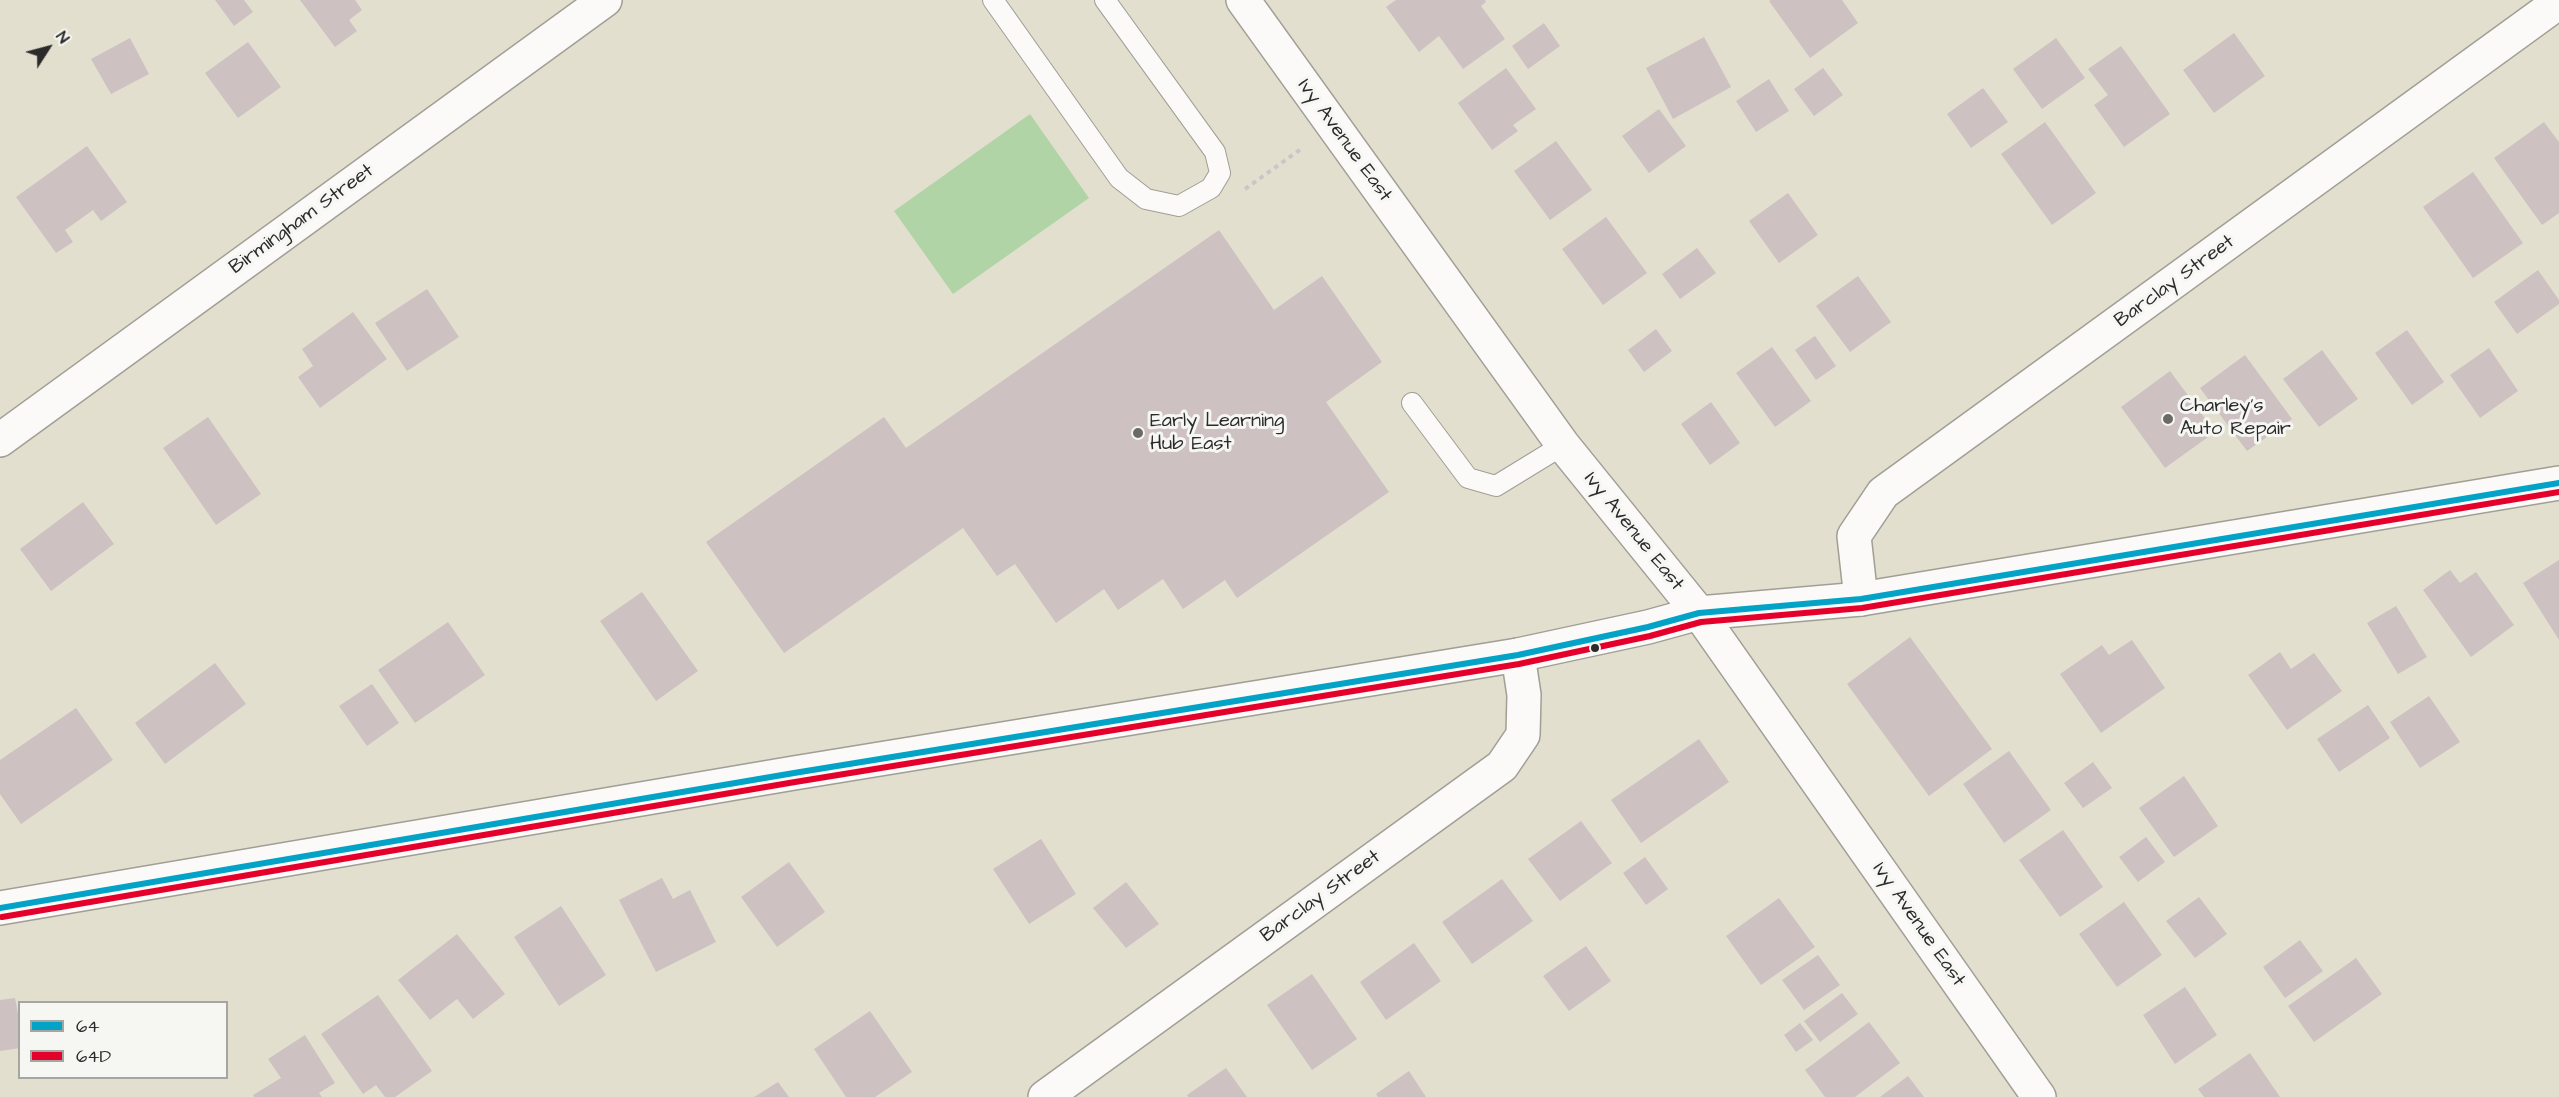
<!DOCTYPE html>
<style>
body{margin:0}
#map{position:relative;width:2559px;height:1097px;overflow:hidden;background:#e3dfcf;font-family:"Architects Daughter",sans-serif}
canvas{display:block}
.legend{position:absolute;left:18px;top:1001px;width:210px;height:78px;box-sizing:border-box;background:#f6f6f2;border:2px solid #a5a5a2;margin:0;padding:8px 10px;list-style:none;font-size:18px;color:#2b2b2b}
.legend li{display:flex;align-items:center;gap:12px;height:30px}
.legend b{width:30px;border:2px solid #a5a5a2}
.north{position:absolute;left:18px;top:18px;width:60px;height:60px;-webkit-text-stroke:4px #f6f6f2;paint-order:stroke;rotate:54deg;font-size:16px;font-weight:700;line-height:24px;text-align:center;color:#2b2b2b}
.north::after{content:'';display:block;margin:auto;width:21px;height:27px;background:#2b2b2b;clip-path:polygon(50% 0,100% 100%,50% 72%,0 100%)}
</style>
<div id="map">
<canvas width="2559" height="1097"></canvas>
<ul class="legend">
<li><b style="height:8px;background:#02a3c6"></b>64</li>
<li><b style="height:8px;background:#e4002b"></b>64D</li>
</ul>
<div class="north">N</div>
</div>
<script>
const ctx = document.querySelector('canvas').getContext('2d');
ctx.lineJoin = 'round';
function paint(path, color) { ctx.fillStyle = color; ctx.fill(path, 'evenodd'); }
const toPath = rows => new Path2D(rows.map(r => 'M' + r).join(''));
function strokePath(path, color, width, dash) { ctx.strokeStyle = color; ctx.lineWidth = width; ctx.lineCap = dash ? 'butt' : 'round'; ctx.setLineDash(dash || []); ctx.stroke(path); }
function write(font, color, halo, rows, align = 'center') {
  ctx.font = font + ' "Architects Daughter",sans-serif'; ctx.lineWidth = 6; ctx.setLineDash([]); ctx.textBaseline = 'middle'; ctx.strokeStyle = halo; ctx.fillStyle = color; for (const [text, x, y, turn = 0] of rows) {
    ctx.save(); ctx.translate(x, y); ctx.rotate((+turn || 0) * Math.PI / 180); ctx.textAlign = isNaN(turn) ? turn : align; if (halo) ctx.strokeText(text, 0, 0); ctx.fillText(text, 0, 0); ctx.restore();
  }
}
paint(toPath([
 [1030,114,1089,198,953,294,894,211]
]), '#b0d4a6');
paint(toPath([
 [215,0,244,0,253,12,234,26],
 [300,0,355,0,362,10,349,20,357,31,335,47],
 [1396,0,1485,0,1486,2,1481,6,1505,39,1463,69,1439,36,1419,52,1386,7],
 [1771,0,1842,0,1858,23,1810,58,1769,1],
 [1544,23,1560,46,1528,69,1512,46],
 [2234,33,2265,76,2214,113,2183,70],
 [1704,37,1731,87,1673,119,1646,68],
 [130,38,149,74,111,94,91,59],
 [2056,38,2085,78,2042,109,2013,69],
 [248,42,281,87,238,118,205,73],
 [2121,46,2170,114,2124,147,2094,105,2108,95,2088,69],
 [1506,68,1536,109,1513,125,1518,131,1492,150,1458,103],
 [1823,68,1843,95,1814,116,1794,89],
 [1769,79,1789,111,1756,132,1736,101],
 [1983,88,2008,122,1971,148,1947,114],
 [1659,109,1686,146,1649,173,1622,136],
 [2045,122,2096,193,2052,225,2001,154],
 [2544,122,2559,142,2559,213,2542,225,2494,158],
 [1556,141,1592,190,1550,220,1514,171],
 [87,146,127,202,101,221,93,210,65,230,73,242,56,253,16,197],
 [2473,172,2523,243,2473,278,2423,207],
 [1788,193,1818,235,1779,263,1749,221],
 [1606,217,1647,273,1603,305,1562,249],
 [1219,230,1274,310,1322,276,1382,362,1326,402,1389,492,1237,598,1225,580,1183,609,1163,579,1118,610,1104,589,1056,623,1015,564,997,576,963,528,784,653,706,542,884,417,906,448],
 [1697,248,1716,273,1680,299,1662,274],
 [2538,270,2559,300,2559,304,2517,334,2494,302],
 [1858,276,1891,322,1850,352,1816,306],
 [427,289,459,337,407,371,375,323],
 [353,312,387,359,320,408,298,377,313,366,302,349],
 [1656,329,1672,351,1644,372,1628,350],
 [2407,330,2444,382,2412,405,2375,353],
 [1815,336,1836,366,1816,380,1795,350],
 [1772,347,1811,401,1775,427,1736,373],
 [2489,348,2518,391,2480,418,2450,375],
 [2322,350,2358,399,2319,427,2283,379],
 [2245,355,2292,419,2247,451,2200,388],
 [2170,371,2215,432,2165,468,2121,407],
 [1711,402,1740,443,1710,465,1681,424],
 [208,417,261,494,216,525,163,448],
 [83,502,114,544,51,591,20,549],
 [2559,560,2559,640,2523,583],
 [2450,570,2460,583,2476,572,2514,625,2471,657,2423,590],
 [642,592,698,671,656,701,600,621],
 [2396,606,2427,657,2398,674,2367,623],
 [448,622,485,675,415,723,378,670],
 [1910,637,1992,749,1929,796,1847,684],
 [2132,640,2165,688,2101,733,2060,674,2102,645,2109,655],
 [2280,652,2291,669,2314,653,2342,691,2287,730,2248,675],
 [215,663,246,704,165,764,135,723],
 [372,684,399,723,367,746,339,706],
 [2429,696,2460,742,2420,768,2390,722],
 [2368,705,2390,738,2339,772,2317,739],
 [76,708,113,760,21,824,0,794,0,760],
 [1699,739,1729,782,1641,843,1611,800],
 [2009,751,2051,810,2004,843,1963,784],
 [2093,762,2112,788,2083,808,2064,783],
 [2184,776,2218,826,2174,857,2139,808],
 [1581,821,1612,863,1560,901,1528,859],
 [2063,830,2103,887,2060,917,2019,860],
 [2146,837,2165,862,2138,882,2119,857],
 [1041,839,1076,894,1029,924,993,869],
 [1645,857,1668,889,1646,905,1623,873],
 [789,862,825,912,777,947,741,897],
 [662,878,673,899,690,890,716,942,656,972,619,900],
 [1502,879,1533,921,1472,964,1442,922],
 [1126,882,1159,924,1126,948,1093,908],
 [2199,897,2227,934,2195,958,2166,921],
 [1779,898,1815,947,1761,985,1726,936],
 [2124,902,2162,955,2117,987,2079,934],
 [561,906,606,975,559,1006,514,937],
 [457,934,505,994,473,1019,457,999,430,1020,398,980],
 [2300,940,2323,971,2285,998,2263,967],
 [1414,943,1441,981,1386,1020,1360,982],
 [1586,946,1611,981,1569,1011,1543,976],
 [1818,955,1840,985,1804,1010,1782,980],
 [2356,958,2382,994,2314,1042,2288,1006],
 [1312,974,1357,1039,1312,1070,1267,1005],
 [2185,987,2217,1035,2175,1064,2143,1015],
 [1842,993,1858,1014,1820,1042,1804,1021],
 [378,995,432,1071,395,1097,385,1097,376,1085,363,1094,321,1034],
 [15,998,20,1025,20,1048,0,1051,0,1000],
 [870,1011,912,1072,875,1097,846,1097,814,1049],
 [1869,1022,1900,1063,1855,1097,1825,1097,1805,1070],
 [1800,1023,1813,1040,1796,1052,1784,1035],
 [305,1035,335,1083,319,1093,322,1097,254,1097,253,1095,281,1078,268,1059],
 [2250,1053,2280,1097,2204,1097,2198,1089],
 [1226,1068,1247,1097,1188,1097,1187,1095],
 [1409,1071,1426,1097,1378,1097,1376,1094],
 [1908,1076,1924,1097,1880,1097],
 [778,1082,789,1097,754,1097]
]), '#cdc1c2');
const service = toPath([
 [993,0,1119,178,1146,199,1179,206,1211,188,1220,173,1215,152,1105,0],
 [1412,403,1468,478,1496,486,1563,445]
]);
const minor = toPath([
 [1243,0,1563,445,1699,613,2039,1097],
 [0,440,605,0],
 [1861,599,1854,536,1883,493,2559,2],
 [1045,1097,1502,766,1523,735,1524,695,1518,655]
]);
const tertiary = toPath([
 [0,908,794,773,1518,655,1648,627,1699,613,1861,599,2559,483]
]);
strokePath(service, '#a09e95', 22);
strokePath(minor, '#a09e95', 36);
strokePath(tertiary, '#a09e95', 36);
strokePath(toPath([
 [1245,189,1301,149]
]), '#c8c7c4', 4, [4.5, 4.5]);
strokePath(service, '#fbfaf8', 20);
strokePath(minor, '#fbfaf8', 33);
strokePath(tertiary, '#fbfaf8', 33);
strokePath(toPath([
 [0,908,794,773,1518,655,1648,627,1699,613,1861,599,2559,483]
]), '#02a3c6', 6);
strokePath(toPath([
 [2,917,795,782,1519,664,1650,636,1701,622,1862,608,2559,492]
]), '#e4002b', 6);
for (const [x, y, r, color] of [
 [2168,419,6,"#6b6a64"],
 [1138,433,6,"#6b6a64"],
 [1595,648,5,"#2b2b2b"]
]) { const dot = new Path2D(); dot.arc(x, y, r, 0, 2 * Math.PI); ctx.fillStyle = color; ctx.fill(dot); strokePath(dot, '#f6f6f2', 2); }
write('20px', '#2b2b2b', '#f6f6f2', [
 ["Ivy Avenue East",1344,141,54],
 ["Birmingham Street",302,220,-36],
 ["Barclay Street",2175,282,-36],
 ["Ivy Avenue East",1633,532,51],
 ["Barclay Street",1321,897,-36],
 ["Ivy Avenue East",1918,925,55]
]);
write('20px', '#2b2b2b', '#f6f6f2', [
 ["Charley's",2180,407],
 ["Auto Repair",2180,430],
 ["Early Learning",1150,422],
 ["Hub East",1150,445]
], 'left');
</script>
